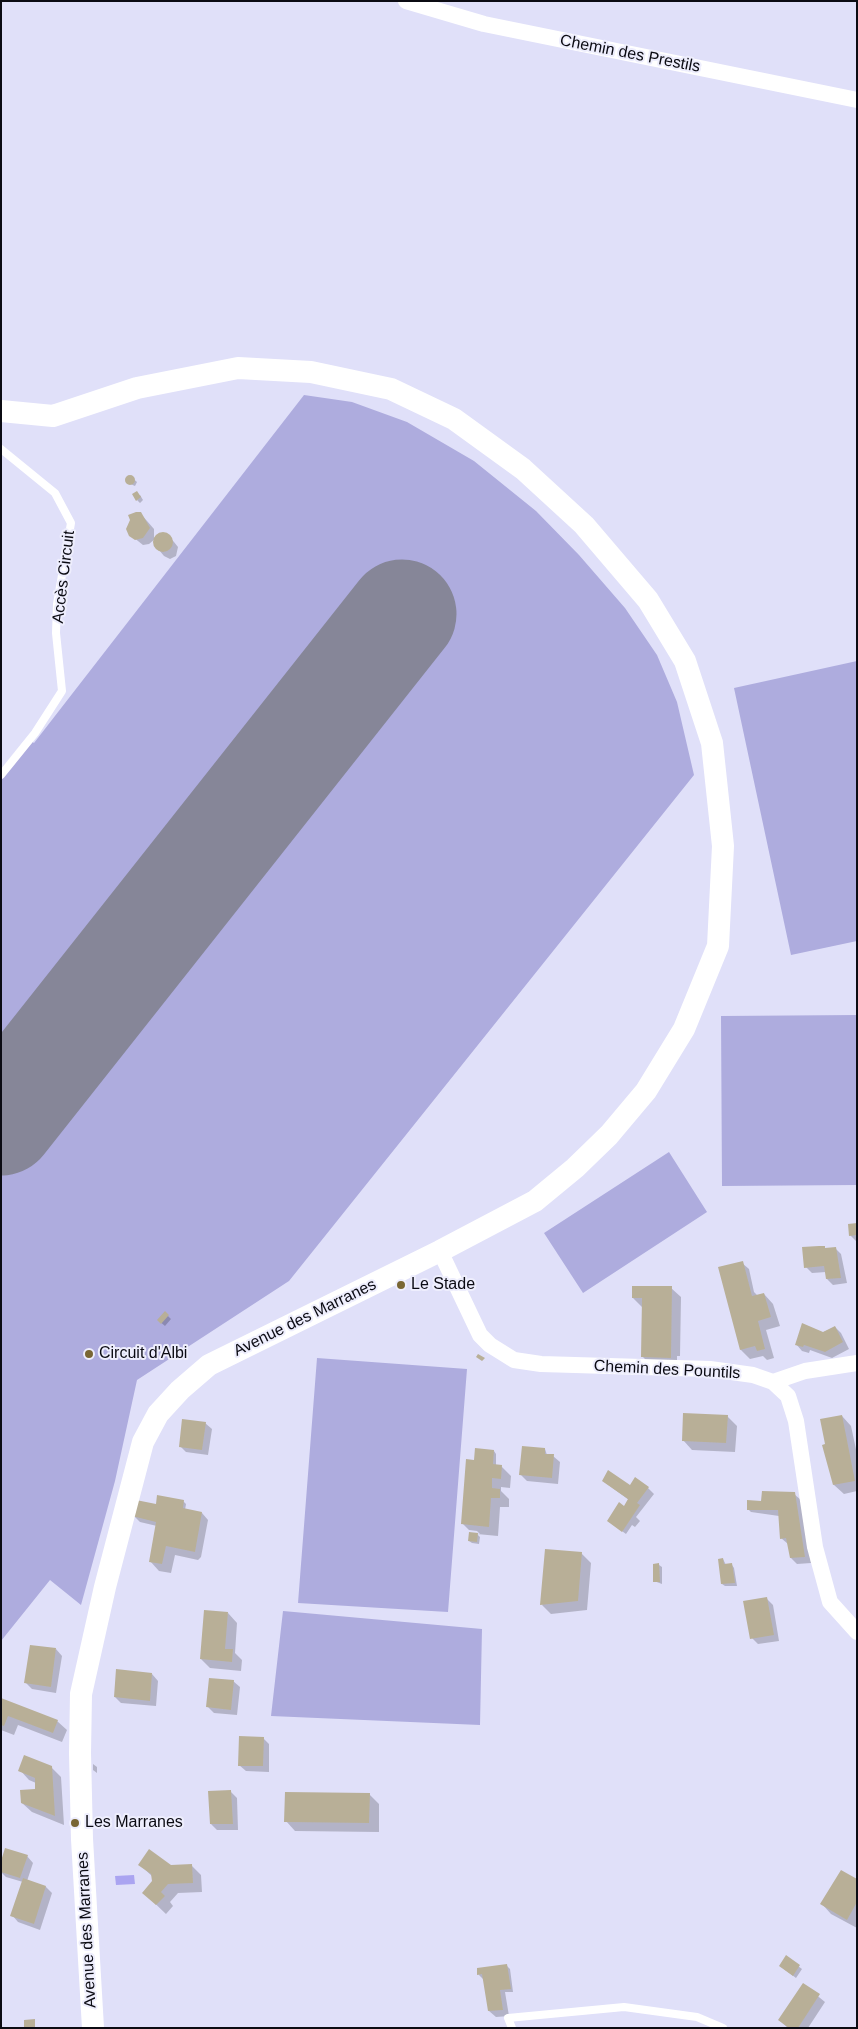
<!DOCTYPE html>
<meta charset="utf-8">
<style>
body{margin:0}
#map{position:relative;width:858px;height:2029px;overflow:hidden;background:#e0e0f9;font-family:Arial,sans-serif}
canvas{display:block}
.frame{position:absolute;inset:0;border:2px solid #0b0b13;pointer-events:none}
</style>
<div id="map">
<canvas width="858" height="2029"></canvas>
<div class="frame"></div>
</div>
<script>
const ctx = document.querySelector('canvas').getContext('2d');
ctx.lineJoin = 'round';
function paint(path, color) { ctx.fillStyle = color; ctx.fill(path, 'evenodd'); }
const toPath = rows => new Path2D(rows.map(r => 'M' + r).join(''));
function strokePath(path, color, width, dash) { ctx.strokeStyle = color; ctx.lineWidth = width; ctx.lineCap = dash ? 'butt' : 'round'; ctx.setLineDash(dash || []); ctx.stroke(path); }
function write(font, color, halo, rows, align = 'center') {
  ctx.font = font + ' Arial,sans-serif'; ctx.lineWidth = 4; ctx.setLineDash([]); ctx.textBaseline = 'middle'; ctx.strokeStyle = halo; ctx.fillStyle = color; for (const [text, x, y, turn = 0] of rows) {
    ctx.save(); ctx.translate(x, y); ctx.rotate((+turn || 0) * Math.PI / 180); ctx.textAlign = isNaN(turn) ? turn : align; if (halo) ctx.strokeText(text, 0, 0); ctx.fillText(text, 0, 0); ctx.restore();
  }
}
paint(toPath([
 [304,395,352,402,407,422,474,461,536,511,579,555,625,608,657,655,677,702,694,775,289,1281,137,1380,115,1481,81,1605,50,1580,1,1641,1,1082,51,1119,433,639,373,591,1,1062,1,769,27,738,34,743],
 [857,661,857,941,791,955,734,688],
 [857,1015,857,1185,722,1186,721,1016],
 [669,1152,707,1212,583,1293,544,1233],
 [317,1358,467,1369,448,1612,298,1603],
 [283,1611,482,1629,480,1725,271,1716]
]), '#aeacde');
paint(toPath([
 [134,1875,135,1884,116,1885,115,1876]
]), '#aaa4f1');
paint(toPath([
 [130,476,137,482,135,486,128,483],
 [140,495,143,500,140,503,137,500],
 [140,513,154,529,154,538,161,534,168,535,174,542,178,547,176,556,170,559,164,556,154,544,155,539,149,544,143,545,133,537],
 [857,1225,857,1241,856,1241,850,1235],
 [835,1248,841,1254,847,1283,833,1285,827,1279,826,1272,812,1273,806,1267],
 [742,1263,749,1269,754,1292,758,1296,764,1294,773,1304,780,1326,766,1330,774,1358,767,1360,763,1356,750,1359,741,1350],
 [671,1288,681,1297,680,1356,677,1356,677,1364,648,1362,642,1356,643,1308,633,1298],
 [165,1313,171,1319,165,1326,158,1320],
 [835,1327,841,1333,849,1349,832,1358,810,1350,809,1353,802,1351,796,1344],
 [727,1416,737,1426,735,1452,692,1450,683,1440],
 [842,1416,851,1426,857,1454,857,1491,844,1494,834,1485,826,1445],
 [205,1423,212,1429,208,1455,186,1452,180,1446],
 [545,1449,547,1455,553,1456,560,1462,558,1484,527,1481,521,1475],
 [494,1451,496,1454,496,1465,501,1466,511,1476,510,1488,501,1487,501,1491,509,1499,509,1507,500,1507,498,1536,477,1534,480,1537,479,1544,472,1543,469,1541,470,1533,480,1534,477,1531,469,1530,463,1524,475,1461],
 [603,1481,648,1488,654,1494,636,1517,640,1521,635,1527,632,1525,626,1534,608,1521,624,1507,629,1500],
 [794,1494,801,1500,811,1563,797,1564,791,1558,788,1544,781,1538,779,1516,751,1512,748,1509,761,1502],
 [183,1501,186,1504,185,1510,202,1513,208,1520,201,1557,198,1560,175,1555,171,1573,159,1571,150,1561,157,1526,140,1522,134,1516],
 [581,1553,591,1563,587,1610,551,1614,542,1605],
 [723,1559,726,1565,732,1565,734,1568,737,1586,725,1586,722,1584],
 [659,1565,662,1567,662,1584,654,1581],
 [767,1599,773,1605,779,1641,758,1644,752,1638],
 [228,1613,237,1623,235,1653,242,1660,241,1671,210,1668,201,1659],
 [56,1649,62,1656,56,1693,32,1689,26,1683],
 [152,1674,158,1681,156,1706,121,1703,115,1697],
 [233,1681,240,1687,237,1715,214,1713,208,1707],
 [1,1699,57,1721,67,1730,62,1742,18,1725,14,1735,1,1730],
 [263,1738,269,1744,269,1772,246,1771,239,1765],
 [93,1764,97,1767,97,1773,93,1770],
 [51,1767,61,1777,64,1825,32,1812,22,1803,37,1790,36,1783,29,1780,20,1770],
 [230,1791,237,1798,238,1830,217,1830,211,1824],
 [369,1794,379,1804,379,1832,295,1831,286,1821],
 [27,1856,33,1863,27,1881,46,1887,52,1893,40,1930,18,1922,12,1915,23,1882,6,1877,1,1872,1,1865],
 [140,1865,191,1865,201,1875,202,1892,178,1893,170,1902,173,1906,166,1914,144,1893,154,1881,153,1877],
 [857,1881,857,1928,831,1914,822,1904],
 [786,1957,802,1969,796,1978,780,1966],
 [507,1966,510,1969,513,1992,505,1992,509,2016,496,2017,489,2011,485,1981,478,1974],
 [803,1984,825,2002,808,2028,788,2028,779,2020]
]), '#0003');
strokePath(toPath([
 [1,1121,402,614]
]), '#868698', 109);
paint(toPath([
 '125 480a5 5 0 1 1 10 0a5 5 0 1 1-10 0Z',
 [137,491,141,497,136,501,132,494],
 [136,512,141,512,150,528,143,538,135,540,129,536,126,529,130,520,128,515],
 '153 542a10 10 0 1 1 20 0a10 10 0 1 1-20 0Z',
 [857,1223,857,1235,849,1236,848,1224],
 [819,1246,825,1246,825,1248,836,1247,841,1278,826,1279,824,1266,804,1268,802,1247],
 [743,1261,752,1296,764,1293,771,1317,758,1321,765,1349,757,1351,755,1346,740,1350,718,1267],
 [632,1286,672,1286,671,1358,641,1357,642,1298,632,1298],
 [165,1311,169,1315,161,1324,157,1320],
 [802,1323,823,1332,835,1326,843,1342,825,1352,804,1345,803,1347,795,1345],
 [478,1354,485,1358,482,1361,476,1357],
 [683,1413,728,1415,726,1443,682,1441],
 [842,1415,855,1481,833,1485,822,1445,825,1444,820,1419],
 [182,1419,206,1422,202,1450,179,1447],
 [522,1446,545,1448,545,1454,554,1454,552,1478,519,1475],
 [475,1448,494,1450,493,1464,502,1465,501,1479,492,1478,492,1488,500,1489,500,1498,491,1498,489,1527,461,1524,466,1459,474,1460],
 [608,1470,630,1485,635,1477,649,1487,637,1503,640,1505,622,1532,607,1521,619,1502,624,1506,628,1499,602,1481],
 [762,1491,795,1492,805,1557,790,1558,786,1538,780,1539,778,1510,747,1510,747,1500,761,1501],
 [157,1495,184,1500,183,1508,202,1512,195,1552,166,1546,162,1564,149,1562,156,1522,132,1516,136,1500,156,1504],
 [469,1532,478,1533,477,1542,468,1541],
 [545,1549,582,1552,578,1601,540,1605],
 [723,1558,724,1564,732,1563,735,1583,721,1584,718,1559],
 [659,1563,660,1582,653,1582,653,1564],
 [767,1597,774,1635,750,1639,743,1601],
 [204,1610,228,1612,225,1649,233,1649,232,1662,200,1659],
 [30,1645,56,1648,51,1687,24,1683],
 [116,1669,152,1673,150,1701,114,1697],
 [209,1678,234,1680,231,1710,206,1707],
 [1,1698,58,1720,53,1733,8,1716,4,1726,1,1725],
 [239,1736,264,1737,263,1766,238,1766],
 [24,1755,52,1766,55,1816,21,1803,20,1790,35,1789,35,1778,18,1771],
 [231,1790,233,1824,210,1824,208,1791],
 [285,1792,370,1793,369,1823,284,1822],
 [5,1848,28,1855,20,1878,1,1872,1,1861],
 [149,1849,171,1865,192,1864,193,1883,168,1884,161,1892,165,1896,156,1905,142,1893,152,1881,151,1874,138,1865],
 [841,1870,857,1879,857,1902,847,1920,820,1904],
 [23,1878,46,1886,34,1924,10,1916],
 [786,1955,800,1965,793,1976,779,1966],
 [507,1964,511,1989,500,1990,503,2010,488,2011,482,1974,477,1975,477,1968],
 [803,1983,820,1994,798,2028,789,2028,778,2020],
 [35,2019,35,2028,24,2028,24,2020]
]), '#b8af97');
strokePath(toPath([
 [1,449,55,493,71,523,57,604,56,633,62,691,35,733,1,775],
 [512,2028,508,2018,624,2007,697,2017,723,2028]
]), '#fff', 8);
strokePath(toPath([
 [406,1,484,24,857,100],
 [440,1251,480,1335,490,1345,514,1360,541,1364,710,1369,753,1375,773,1382,788,1396,796,1421,815,1547,830,1602,857,1632],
 [773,1382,805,1371,857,1363]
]), '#fff', 16);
strokePath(toPath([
 [1,411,53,416,137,388,238,368,311,372,391,389,454,419,523,469,584,525,648,600,685,661,712,743,723,846,718,946,684,1029,646,1091,609,1135,575,1168,535,1201,440,1251,209,1365,180,1390,158,1414,143,1442,105,1587,81,1694,80,1753,82,1839,93,2028]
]), '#fff', 22);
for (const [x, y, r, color] of [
 [401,1285,5,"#796634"],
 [89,1354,5,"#796634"],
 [75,1823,5,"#796634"]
]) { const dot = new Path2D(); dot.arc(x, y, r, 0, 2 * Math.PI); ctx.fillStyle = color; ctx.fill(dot); strokePath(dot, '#eeeefd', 2); }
write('16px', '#0b0b13', '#eeeefd', [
 ["Chemin des Prestils",630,54,11],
 ["Accès Circuit",64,577,-83],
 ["Avenue des Marranes",305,1318,-26],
 ["Chemin des Pountils",667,1370,3],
 ["Avenue des Marranes",87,1930,-93]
]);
write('16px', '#0b0b13', '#eeeefd', [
 ["Le Stade",411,1285],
 ["Circuit d'Albi",99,1354],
 ["Les Marranes",85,1823]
], 'left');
</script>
